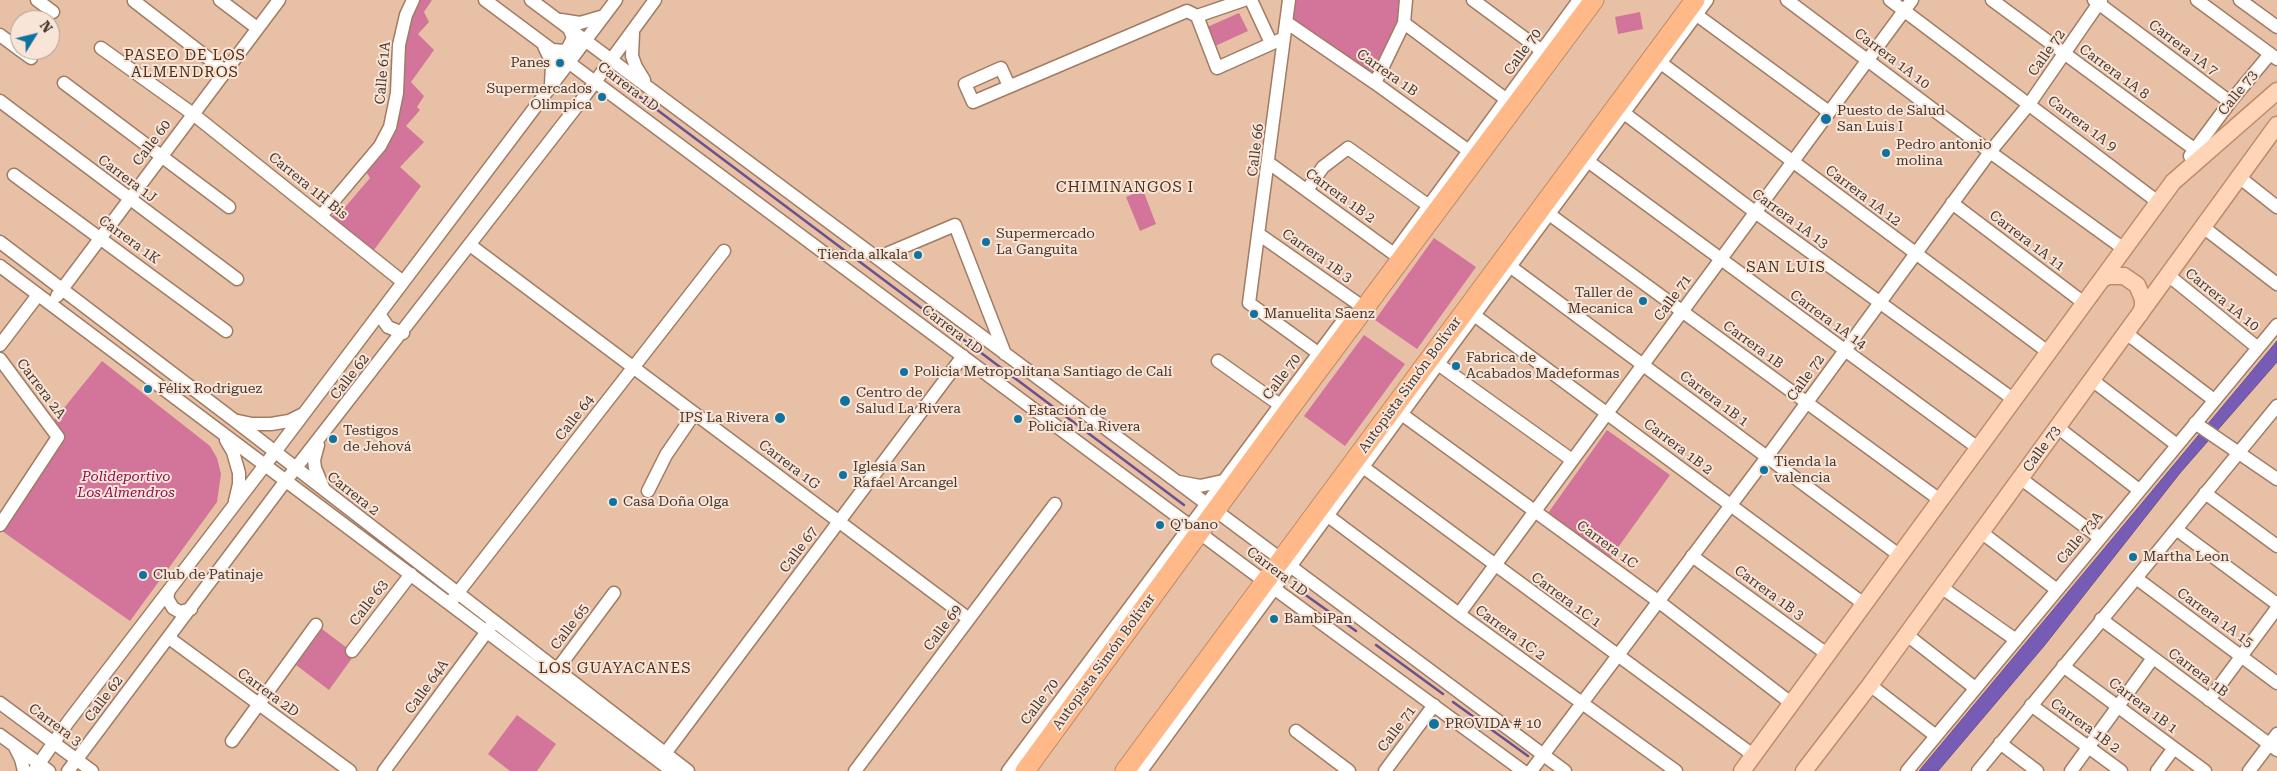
<!DOCTYPE html>
<meta charset="utf-8">
<style>
body{margin:0}
#map{position:relative;width:2277px;height:771px;overflow:hidden;background:#e7c0a6;font-family:"Roboto Serif",serif}
canvas{display:block}
.north{position:absolute;left:10px;top:10px;width:50px;height:50px;box-sizing:border-box;background:#f9e5d8;border:1px solid #b2a094;border-radius:50%;rotate:54deg;font-size:14px;font-weight:700;line-height:20px;text-align:center;color:#48382d}
.north::after{content:'';display:block;margin:auto;width:18px;height:22px;background:#0f73a0;clip-path:polygon(50% 0,100% 100%,50% 72%,0 100%)}
</style>
<div id="map">
<canvas width="2277" height="771"></canvas>
<div class="north">N</div>
</div>
<script>
const ctx = document.querySelector('canvas').getContext('2d');
ctx.lineJoin = 'round';
function paint(path, color) { ctx.fillStyle = color; ctx.fill(path, 'evenodd'); }
const toPath = rows => new Path2D(rows.map(r => 'M' + r).join(''));
function strokePath(path, color, width, dash) { ctx.strokeStyle = color; ctx.lineWidth = width; ctx.lineCap = dash ? 'butt' : 'round'; ctx.setLineDash(dash || []); ctx.stroke(path); }
function write(font, color, halo, rows, align = 'center') {
  ctx.font = font + ' "Roboto Serif",serif'; ctx.lineWidth = 4; ctx.setLineDash([]); ctx.textBaseline = 'middle'; ctx.strokeStyle = halo; ctx.fillStyle = color; for (const [text, x, y, turn = 0] of rows) {
    ctx.save(); ctx.translate(x, y); ctx.rotate((+turn || 0) * Math.PI / 180); ctx.textAlign = isNaN(turn) ? turn : align; if (halo) ctx.strokeText(text, 0, 0); ctx.fillText(text, 0, 0); ctx.restore();
  }
}
paint(toPath([
 [413,0,432,0,424,12,429,22,418,34,434,50,411,82,424,96,417,107,420,110,406,126,424,142,400,167,421,186,371,254,331,221,335,210,341,212,370,178,363,167,385,137,399,45],
 [1289,0,1406,0,1375,83,1286,22],
 [1640,12,1643,29,1618,34,1615,17],
 [1239,13,1248,31,1213,47,1205,28],
 [1143,190,1156,224,1140,231,1126,197],
 [1434,238,1476,267,1417,349,1375,320],
 [1364,335,1405,364,1345,446,1304,416],
 [102,361,210,446,217,458,221,474,217,502,130,621,2,531,58,437,51,424],
 [1607,430,1670,475,1609,560,1546,516],
 [322,629,355,654,329,690,296,665],
 [517,715,556,744,537,771,510,771,488,754]
]), '#d3749a');
const water = toPath([
 [2277,341,2277,362,2180,473,2044,646,1938,771,1919,771,2277,341]
]);
paint(water, '#775cb5');
strokePath(water, '#69518c', 1);
strokePath(toPath([
 [620,82,1184,505],
 [1300,591,1356,631],
 [1376,645,1443,694],
 [1453,702,1528,756]
]), '#69518c', 2.5);
const minor = toPath([
 [37,0,53,12],
 [220,0,257,28],
 [485,0,1264,581,1523,771],
 [531,0,1565,771],
 [1251,0,1271,43],
 [1289,0,1249,303,1325,358],
 [1473,0,1542,51],
 [1787,0,1990,152,2124,249],
 [1890,0,2158,202],
 [1992,0,2194,149],
 [2094,0,2230,102],
 [2197,0,2277,59],
 [2240,0,2277,27],
 [134,1,226,72],
 [1690,10,1829,112],
 [1197,16,1244,0],
 [561,20,580,23,604,16],
 [1286,22,1375,83,1469,151],
 [1404,23,1507,100],
 [633,33,632,56,636,67,644,80],
 [0,35,20,50],
 [544,46,552,63,551,86],
 [101,48,193,114,403,282],
 [20,50,31,58],
 [553,50,564,51,568,48,573,38,569,28],
 [1661,63,2048,352],
 [64,83,229,207],
 [1375,83,1404,23,1406,0],
 [1009,86,1001,68,965,84,973,102,1187,11,1197,16,1217,68,1284,38],
 [0,101,237,279],
 [1624,113,1755,212,2013,399],
 [2190,156,2230,102,2270,54],
 [1589,162,1978,448],
 [1269,163,1394,254],
 [14,175,226,331],
 [2239,177,2277,207],
 [1307,190,1323,167,1348,148,1429,206],
 [1952,203,2084,303],
 [1549,214,1940,500],
 [321,216,380,146,390,127,397,93,399,45,406,15,413,0],
 [2203,227,2277,284],
 [1260,235,1357,303],
 [0,242,234,420,688,771],
 [470,245,969,619],
 [1398,248,1579,0],
 [877,258,955,225,1005,354],
 [0,266,672,771],
 [1511,267,1899,555],
 [2168,275,2258,348],
 [57,296,279,0],
 [379,314,388,327,403,333],
 [1474,315,1864,604],
 [2126,333,2214,400],
 [0,345,38,295],
 [0,359,58,437,0,525],
 [1218,361,1280,405],
 [1438,364,1572,460],
 [2092,380,2177,445],
 [1396,410,1658,601,1791,703],
 [238,421,252,424,271,424,289,421,303,414],
 [2195,423,2277,479],
 [2057,427,2139,490],
 [226,440,233,452,239,473,239,484,235,501],
 [318,445,314,460,315,468,323,487],
 [1363,467,1753,755],
 [2020,478,2100,538],
 [1179,482,1200,486,1223,481],
 [648,491,666,455,694,414],
 [2205,493,2277,546],
 [1328,516,1459,614,1676,771],
 [2176,529,2277,604],
 [1981,532,2057,590],
 [1692,556,1827,654],
 [2136,578,2277,683],
 [1941,587,2016,640],
 [169,590,167,598,173,608,180,612,191,609],
 [453,599,724,251],
 [1459,614,1912,0],
 [2101,619,2277,750],
 [1907,635,1975,688],
 [169,638,350,771],
 [352,651,411,574],
 [2063,666,2205,771],
 [553,675,614,593],
 [1870,685,1936,736],
 [2209,700,2277,608],
 [0,703,92,771],
 [2031,705,2121,771],
 [1296,731,1349,771],
 [0,735,49,771],
 [232,741,316,625],
 [2000,743,2037,771],
 [15,747,21,759,24,771],
 [661,759,963,356],
 [34,771,68,722,278,448,616,0],
 [68,771,281,487,581,101,655,0],
 [384,771,491,626],
 [855,771,1055,504],
 [1008,771,1348,314],
 [1141,771,1438,364,1707,0],
 [1385,771,1434,705],
 [1531,771,1767,457,1990,152,2030,103,2101,0],
 [1907,771,2277,325],
 [1978,771,2277,406],
 [2071,771,2153,658],
 [2157,771,2174,748],
 [2249,771,2277,734]
]);
const major = toPath([
 [2102,279,2109,276,2124,276,2137,285,2143,299,2143,307,2140,314],
 [1742,771,2173,182,2277,91],
 [1804,771,1870,685,2277,125]
]);
const highway = toPath([
 [1025,771,1288,411,1594,0],
 [1125,771,1695,0]
]);
strokePath(minor, '#a17c64', 15);
strokePath(major, '#bf8b68', 19);
strokePath(highway, '#bf8b68', 21);
strokePath(minor, '#fff', 12);
strokePath(major, '#ffd4b7', 16);
strokePath(highway, '#ffb887', 19);
for (const [x, y, r, color] of [
 [560,63,5,"#0f73a0"],
 [602,97,5,"#0f73a0"],
 [1826,119,6,"#0f73a0"],
 [1886,153,5,"#0f73a0"],
 [986,242,5,"#0f73a0"],
 [918,255,5,"#0f73a0"],
 [1643,301,5,"#0f73a0"],
 [1254,314,5,"#0f73a0"],
 [1456,366,5,"#0f73a0"],
 [904,372,5,"#0f73a0"],
 [148,389,5,"#0f73a0"],
 [845,401,6,"#0f73a0"],
 [780,418,6,"#0f73a0"],
 [1018,419,5,"#0f73a0"],
 [333,439,5,"#0f73a0"],
 [1764,470,5,"#0f73a0"],
 [843,475,5,"#0f73a0"],
 [613,502,5,"#0f73a0"],
 [1160,525,5,"#0f73a0"],
 [2133,557,5,"#0f73a0"],
 [143,575,5,"#0f73a0"],
 [1274,619,5,"#0f73a0"],
 [1434,724,6,"#0f73a0"]
]) { const dot = new Path2D(); dot.arc(x, y, r, 0, 2 * Math.PI); ctx.fillStyle = color; ctx.fill(dot); strokePath(dot, '#f9e5d8', 2); }
write('14px', '#48382d', '#f9e5d8', [
 ["Carrera 1A 7",2183,48,37],
 ["Calle 70",1523,52,-54],
 ["Calle 72",2047,53,-55],
 ["Carrera 1A 10",1892,59,37],
 ["Carrera 1A 8",2114,72,36],
 ["Calle 61A",383,73,-85],
 ["Carrera 1B",1387,73,35],
 ["Carrera 1D",628,87,37],
 ["Calle 73",2238,93,-51],
 ["Carrera 1A 9",2082,124,37],
 ["Calle 60",152,143,-53],
 ["Calle 66",1256,150,-83],
 ["Carrera 1J",127,179,37],
 ["Carrera 1H Bis",308,186,39],
 ["Carrera 1B 2",1340,196,36],
 ["Carrera 1A 12",1863,196,37],
 ["Carrera 1A 13",1790,219,36],
 ["Carrera 1K",129,240,36],
 ["Carrera 1A 11",2027,241,37],
 ["Carrera 1B 3",1317,256,35],
 ["Calle 71",1673,298,-54],
 ["Carrera 1A 10",2222,300,39],
 ["Carrera 1A 14",1828,320,36],
 ["Carrera 1D",952,330,37],
 ["Carrera 1B",1753,345,36],
 ["Calle 62",350,377,-52],
 ["Calle 70",1282,377,-53],
 ["Calle 72",1806,378,-54],
 ["Autopista Simón Bolívar",1410,385,-54],
 ["Carrera 2A",41,389,53],
 ["Carrera 1B 1",1714,399,37],
 ["Calle 64",575,418,-52],
 ["Carrera 1B 2",1678,447,37],
 ["Calle 73",2042,449,-54],
 ["Carrera 1G",789,465,37],
 ["Carrera 2",353,494,38],
 ["Calle 73A",2080,538,-50],
 ["Carrera 1C",1607,545,36],
 ["Calle 67",799,550,-53],
 ["Carrera 1D",1277,572,37],
 ["Carrera 1B 3",1769,593,36],
 ["Carrera 1C 1",1566,600,36],
 ["Calle 63",369,603,-53],
 ["Carrera 1A 15",2215,618,36],
 ["Calle 65",570,627,-53],
 ["Calle 69",943,628,-53],
 ["Carrera 1C 2",1510,633,36],
 ["Autopista Simón Bolívar",1104,662,-54],
 ["Carrera 1B",2198,673,37],
 ["Calle 64A",427,687,-54],
 ["Carrera 2D",268,693,36],
 ["Calle 62",104,699,-53],
 ["Calle 70",1040,702,-53],
 ["Carrera 1B 1",2143,706,37],
 ["Carrera 3",55,725,36],
 ["Carrera 1B 2",2085,726,36],
 ["Calle 71",1397,729,-53]
]);
write('14px', '#48382d', '#f9e5d8', [
 ["Panes",550,63,"right"],
 ["Supermercados",592,89,"right"],
 ["Olimpica",592,105,"right"],
 ["Puesto de Salud",1837,111],
 ["San Luis I",1837,127],
 ["Pedro antonio",1896,145],
 ["molina",1896,161],
 ["Supermercado",996,234],
 ["La Ganguita",996,250],
 ["Tienda alkala",908,255,"right"],
 ["Taller de",1633,293,"right"],
 ["Mecanica",1633,309,"right"],
 ["Manuelita Saenz",1264,314],
 ["Fabrica de",1466,358],
 ["Acabados Madeformas",1466,374],
 ["Policia Metropolitana Santiago de Calí",914,372],
 ["Félix Rodriguez",158,389],
 ["Centro de",856,393],
 ["Salud La Rivera",856,409],
 ["Estación de",1028,411],
 ["Policía La Rivera",1028,427],
 ["IPS La Rivera",769,418,"right"],
 ["Testigos",343,431],
 ["de Jehová",343,447],
 ["Tienda la",1774,462],
 ["valencia",1774,478],
 ["Iglesia San",853,467],
 ["Rafael Arcangel",853,483],
 ["Casa Doña Olga",623,502],
 ["Q'bano",1170,525],
 ["Martha Leon",2143,557],
 ["Club de Patinaje",153,575],
 ["BambiPan",1284,619],
 ["PROVIDA # 10",1445,724]
], 'left');
write('italic 14px', '#8d0f53', '#f9e5d8', [
 ["Polideportivo",126,477],
 ["Los Almendros",126,493]
]);
ctx.letterSpacing = '1px';
write('15px', '#4f3019', '#f9e5d8', [
 ["PASEO DE LOS",185,56],
 ["ALMENDROS",185,73],
 ["CHIMINANGOS I",1125,188],
 ["SAN LUIS",1786,268],
 ["LOS GUAYACANES",615,669]
]);
ctx.letterSpacing = '0px';
</script>
